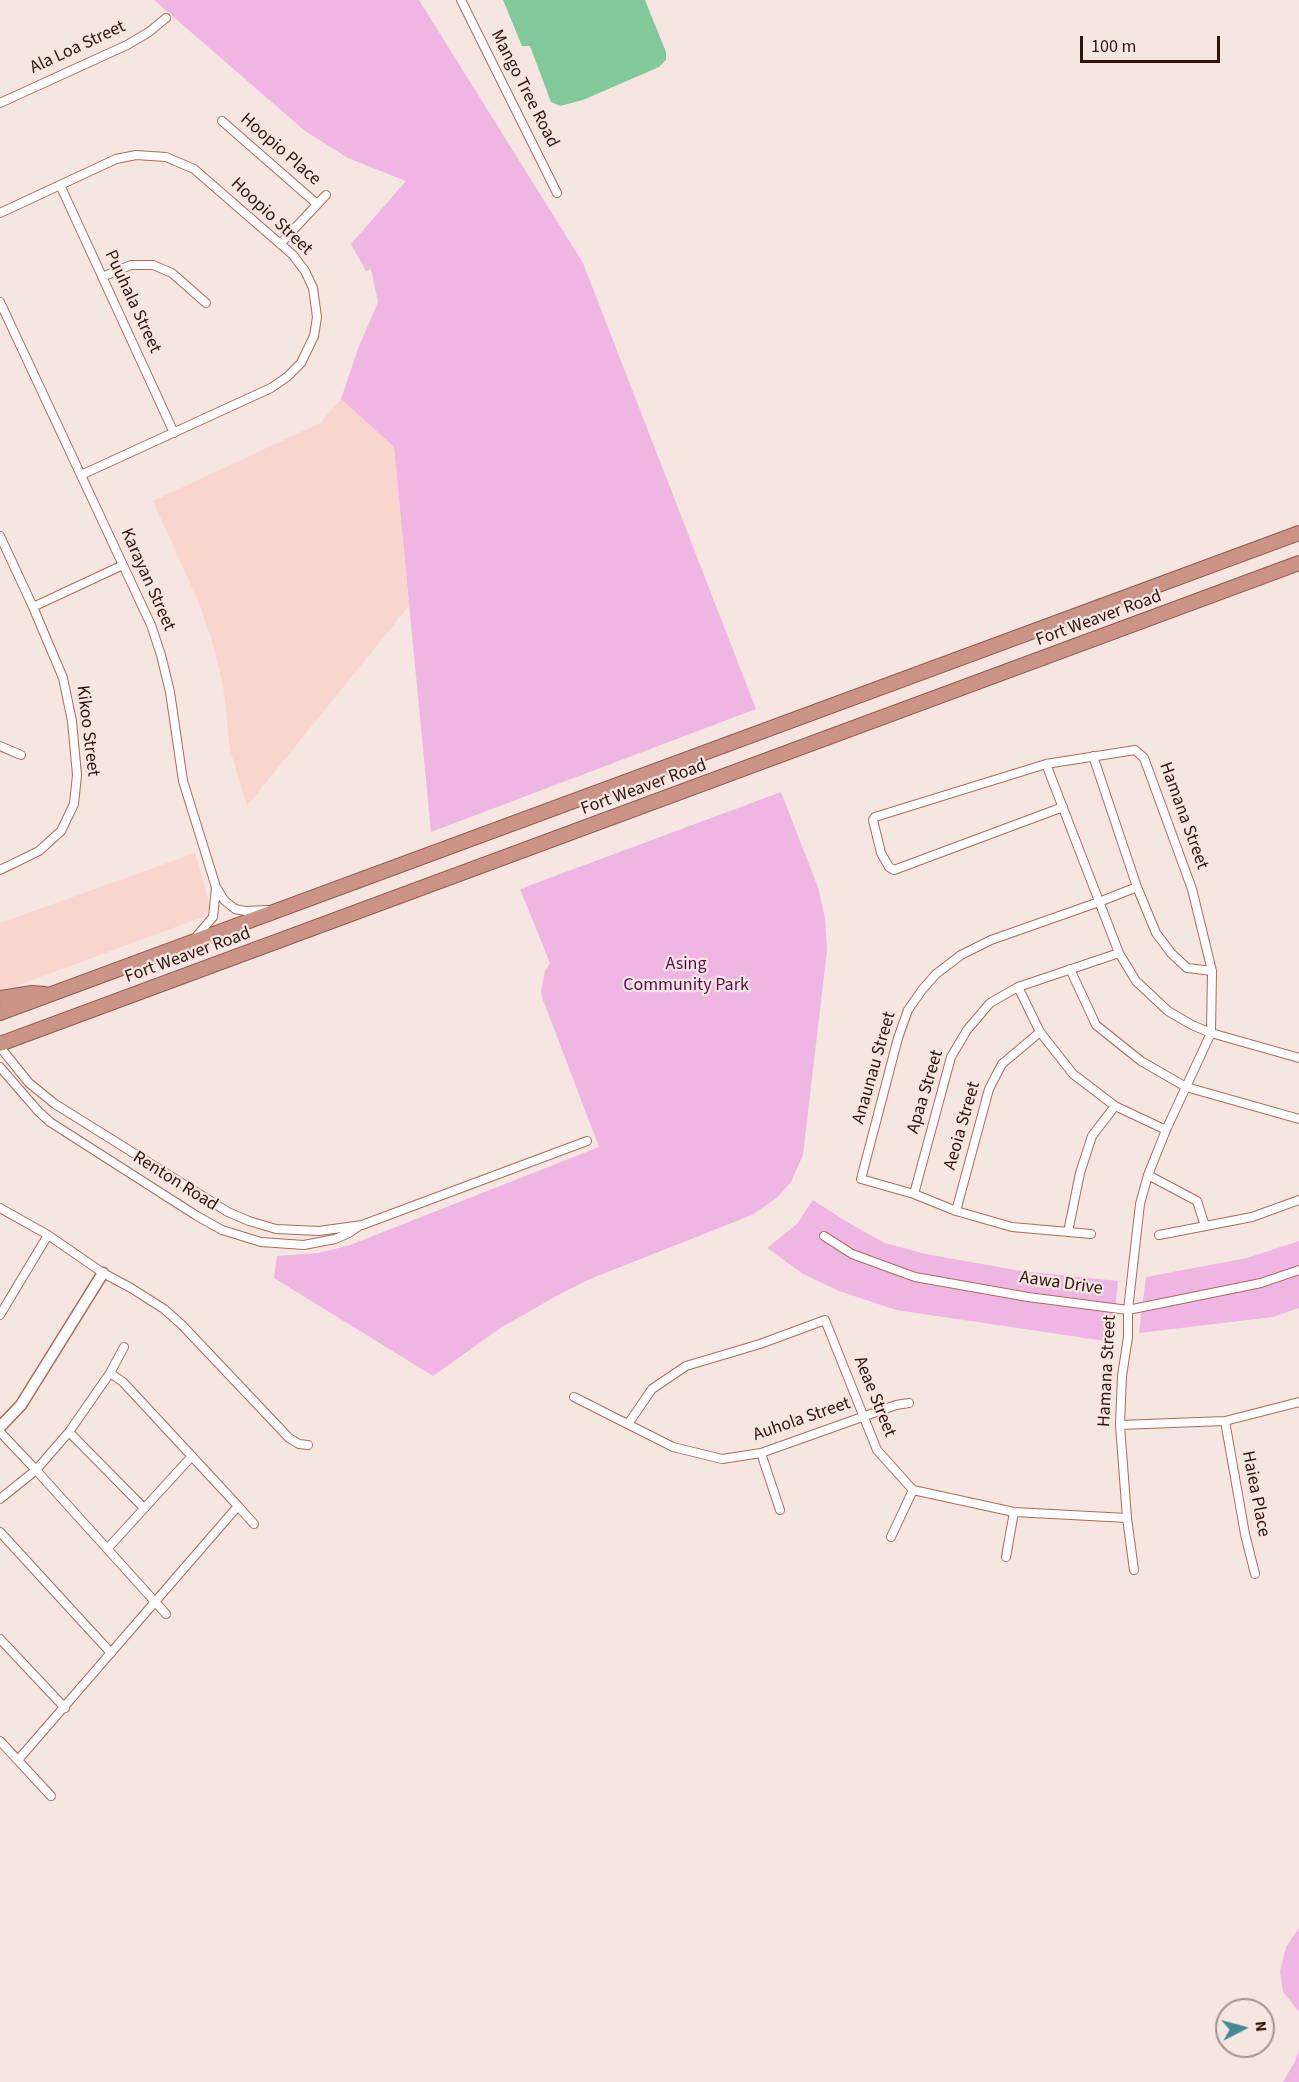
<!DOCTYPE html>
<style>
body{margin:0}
#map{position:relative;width:1299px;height:2082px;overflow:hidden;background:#f6e6e2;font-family:"Source Sans 3",sans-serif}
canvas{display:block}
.north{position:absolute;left:1215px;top:1998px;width:60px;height:60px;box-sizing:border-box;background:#f6e6e2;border:2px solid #a7928d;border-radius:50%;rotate:84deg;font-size:16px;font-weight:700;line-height:24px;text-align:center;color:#30150e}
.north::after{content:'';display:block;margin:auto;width:21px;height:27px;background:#448897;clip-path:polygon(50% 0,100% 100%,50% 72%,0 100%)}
.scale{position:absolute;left:1080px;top:36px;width:140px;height:27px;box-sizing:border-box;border:3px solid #30150e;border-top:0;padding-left:8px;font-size:18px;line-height:21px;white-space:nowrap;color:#30150e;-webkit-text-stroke:4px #f6e6e2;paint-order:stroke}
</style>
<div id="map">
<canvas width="1299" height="2082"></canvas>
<div class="north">N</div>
<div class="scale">100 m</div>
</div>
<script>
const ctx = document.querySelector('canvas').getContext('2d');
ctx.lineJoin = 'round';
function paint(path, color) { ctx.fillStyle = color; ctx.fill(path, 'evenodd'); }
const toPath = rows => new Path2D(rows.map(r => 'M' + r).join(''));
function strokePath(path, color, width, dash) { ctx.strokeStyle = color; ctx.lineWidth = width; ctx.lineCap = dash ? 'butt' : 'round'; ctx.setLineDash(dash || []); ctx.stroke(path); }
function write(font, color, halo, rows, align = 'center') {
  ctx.font = font + ' "Source Sans 3",sans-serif'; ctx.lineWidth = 4.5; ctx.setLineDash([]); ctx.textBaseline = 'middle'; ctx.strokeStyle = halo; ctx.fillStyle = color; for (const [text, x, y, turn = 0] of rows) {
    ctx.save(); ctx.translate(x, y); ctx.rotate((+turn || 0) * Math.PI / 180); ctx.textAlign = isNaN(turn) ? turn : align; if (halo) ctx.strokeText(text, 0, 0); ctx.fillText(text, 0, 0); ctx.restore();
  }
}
paint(toPath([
 [341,399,394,447,409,606,247,806,230,750,223,685,212,641,198,601,153,501,320,423],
 [195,853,209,902,209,909,203,917,0,992,0,923]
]), '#f9d6cd');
paint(toPath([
 [154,0,419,0,583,263,756,709,431,832,394,447,341,399,359,346,378,302,371,269,366,271,351,244,406,181,348,158,305,131],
 [781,792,819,890,825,919,827,950,803,1155,791,1182,778,1197,752,1215,590,1279,560,1294,502,1327,433,1376,274,1278,277,1256,319,1253,350,1245,599,1147,543,1000,541,992,545,971,550,963,520,889],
 [813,1200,847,1222,885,1243,926,1254,1021,1271,1118,1281,1112,1342,896,1310,839,1291,803,1274,767,1248,797,1224],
 [1299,1241,1299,1308,1273,1317,1139,1333,1146,1277,1247,1258],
 [1299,1928,1299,2012,1283,1992,1280,1971,1286,1947],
 [1299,2051,1299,2082,1283,2082,1294,2063]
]), '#f0b6e3');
paint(toPath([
 [503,0,645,0,666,52,666,60,659,67,583,100,560,106,551,102,530,46,522,46]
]), '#82c99a');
const minor = toPath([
 [461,0,557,193],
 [0,103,127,45,149,32,166,18],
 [222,121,317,204],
 [60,185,174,433],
 [0,213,116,159,136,155,166,157,194,169,293,255,305,271,313,288,317,317,314,336,301,363,287,377,271,388,81,475],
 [280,244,326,195],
 [102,277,131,265,153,265,172,273,206,303],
 [0,302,151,625,161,655,170,692,183,781,216,887,224,900,235,909,245,911,267,910],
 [0,536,33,607,63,678,72,721,77,775,74,804,61,831,39,851,0,870],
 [33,607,123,565],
 [0,746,21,755],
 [1093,756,1137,887,1156,933,1171,953,1187,968,1212,971],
 [1046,764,1119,953,1136,981,1168,1011,1192,1025,1211,1033,1299,1058],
 [1063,807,894,870,889,867,881,853,873,820,875,817,1046,764,1135,750,1144,758,1192,889,1212,971,1211,1033,1166,1130,1148,1175,1140,1204,1128,1310,1128,1337,1122,1376,1120,1425,1127,1518,1134,1570],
 [196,937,213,917,216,888],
 [1070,969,1096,1025,1141,1061,1186,1087,1299,1119],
 [1018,987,1040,1032,1073,1074,1115,1106,1166,1130],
 [0,1047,29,1083,55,1104,228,1212,249,1221,276,1229,319,1231,362,1225,587,1141],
 [0,1067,38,1111,50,1122,197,1216,222,1230,261,1242,304,1245,335,1239,349,1233,359,1226],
 [1148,1175,1197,1201,1205,1226],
 [914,1194,951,1057,967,1030,990,1003,1018,987,1119,953],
 [0,1208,48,1235],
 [956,1211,989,1089,1002,1064,1040,1032],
 [1068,1232,1080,1173,1092,1136,1115,1106],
 [1091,1234,1012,1227,956,1211,914,1194,861,1179,898,1038,908,1010,922,990,936,974,961,955,991,940,1099,902,1137,887],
 [1159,1235,1252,1217,1299,1200],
 [824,1236,852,1254,915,1277,1028,1297,1128,1310,1261,1283,1299,1270],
 [0,1315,48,1235,103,1273,131,1288,164,1309,182,1325,289,1438,299,1444,308,1445],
 [110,1373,124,1347],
 [574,1397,673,1447,722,1459,761,1453,896,1405,909,1403],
 [1225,1421,1245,1534,1255,1574],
 [628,1424,652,1389,686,1366,760,1344,825,1320,877,1450,913,1490,1014,1512,1127,1518],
 [1120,1425,1225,1421,1299,1402],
 [0,1432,36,1470,69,1432,110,1373,123,1382,238,1506,18,1760],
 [69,1432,144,1508],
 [761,1453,780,1510],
 [0,1499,36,1470,166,1614],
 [238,1506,254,1524],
 [0,1532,111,1653],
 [891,1537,913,1490],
 [108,1548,192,1456],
 [1006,1557,1014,1512],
 [0,1639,65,1708],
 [0,1741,51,1796]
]);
const tertiary = toPath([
 [0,1427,21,1405,103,1273]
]);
const trunk = toPath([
 [0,998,32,993,45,994],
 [0,1013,1299,533],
 [0,1044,1299,563]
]);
strokePath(minor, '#ae6958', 10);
strokePath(tertiary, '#ae6958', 13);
strokePath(trunk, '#8d5749', 16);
strokePath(minor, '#fff', 8);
strokePath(tertiary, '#fff', 10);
strokePath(trunk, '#cc9487', 14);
write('18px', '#30150e', '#f6e6e2', [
 ["Ala Loa Street",78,48,-25],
 ["Mango Tree Road",524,89,63],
 ["Hoopio Place",280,150,41],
 ["Hoopio Street",271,217,43],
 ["Puuhala Street",132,302,65],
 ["Karayan Street",147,580,66],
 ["Fort Weaver Road",1099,619,-20],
 ["Kikoo Street",87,731,83],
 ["Fort Weaver Road",644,788,-20],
 ["Hamana Street",1183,816,70],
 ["Fort Weaver Road",188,956,-20],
 ["Anaunau Street",875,1068,-74],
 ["Apaa Street",926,1092,-73],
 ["Aeoia Street",963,1126,-74],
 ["Renton Road",175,1182,32],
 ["Aawa Drive",1061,1284,8],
 ["Hamana Street",1108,1371,-87],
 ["Aeae Street",874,1397,68],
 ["Auhola Street",802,1420,-19],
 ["Haiea Place",1255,1494,79]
]);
write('18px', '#570c4d', '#f6e6e2', [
 ["Asing",686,965],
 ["Community Park",686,986]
]);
</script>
